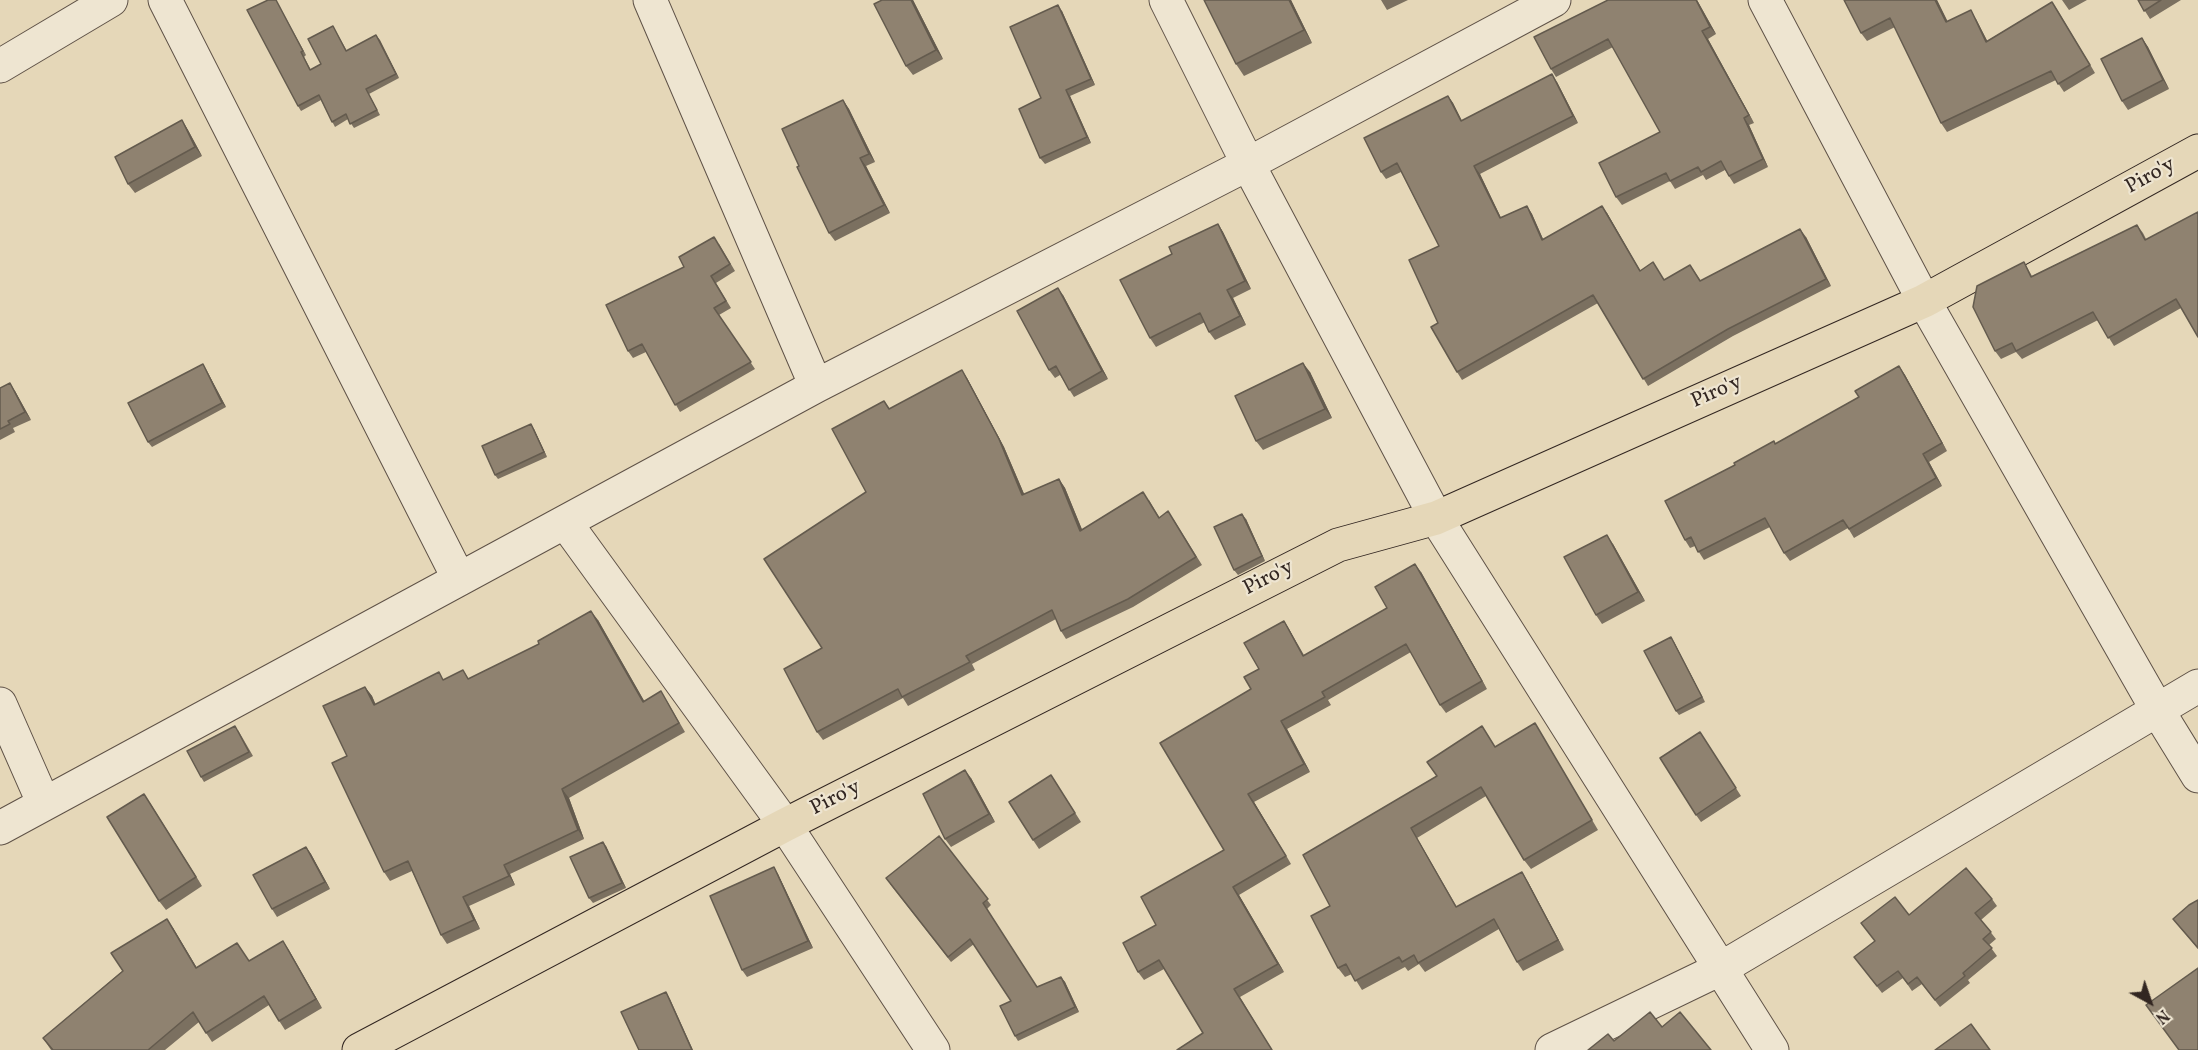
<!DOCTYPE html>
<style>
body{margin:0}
#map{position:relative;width:2198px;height:1050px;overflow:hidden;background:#e5d7b8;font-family:Vollkorn,serif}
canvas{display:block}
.north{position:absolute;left:2120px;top:972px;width:60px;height:60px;-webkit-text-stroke:4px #eee5d1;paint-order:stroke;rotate:140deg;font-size:16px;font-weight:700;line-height:24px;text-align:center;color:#322621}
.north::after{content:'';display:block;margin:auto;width:21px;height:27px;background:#322621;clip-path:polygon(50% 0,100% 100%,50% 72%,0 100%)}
</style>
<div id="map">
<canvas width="2198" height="1050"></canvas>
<div class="north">N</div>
</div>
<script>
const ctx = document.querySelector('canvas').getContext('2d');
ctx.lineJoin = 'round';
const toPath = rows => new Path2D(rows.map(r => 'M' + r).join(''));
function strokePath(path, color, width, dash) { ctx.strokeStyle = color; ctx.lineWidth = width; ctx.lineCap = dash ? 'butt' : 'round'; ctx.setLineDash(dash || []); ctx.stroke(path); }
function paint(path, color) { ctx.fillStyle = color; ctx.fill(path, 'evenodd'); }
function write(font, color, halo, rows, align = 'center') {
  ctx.font = font + ' Vollkorn,serif'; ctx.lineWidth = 4.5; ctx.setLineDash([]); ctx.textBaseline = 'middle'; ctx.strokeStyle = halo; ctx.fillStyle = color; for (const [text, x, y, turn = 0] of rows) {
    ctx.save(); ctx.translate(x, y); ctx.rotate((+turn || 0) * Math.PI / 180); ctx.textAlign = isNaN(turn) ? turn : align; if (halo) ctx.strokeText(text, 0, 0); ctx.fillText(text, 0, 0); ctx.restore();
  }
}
const minor = toPath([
 [165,0,459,579],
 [650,0,816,386],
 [1166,0,1248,164,1436,518,1772,1050],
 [1765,0,1924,301,2158,711,2198,776],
 [0,66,111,0],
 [565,522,785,825,933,1050],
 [0,704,44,804],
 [0,828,816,386,1248,164,1554,0],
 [1552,1050,1720,969,2198,686]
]);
const major = toPath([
 [359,1050,785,825,1338,545,1436,518,1924,301,2198,151]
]);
strokePath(minor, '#5f5247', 35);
strokePath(major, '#322621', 35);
strokePath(minor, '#eee5d1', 33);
strokePath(major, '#e5d7b8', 33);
paint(toPath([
 [268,0,306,55,304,57,311,70,321,64,333,26,347,51,376,35,399,78,369,94,380,115,354,128,348,119,335,127,321,100,301,111,298,106],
 [882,0,913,0,943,59,913,75,906,66],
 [1204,0,1291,0,1312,43,1244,76,1236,64],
 [1381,0,1408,0,1387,10],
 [1697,0,1716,34,1708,39,1754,123,1749,125,1768,167,1734,184,1725,170,1706,180,1703,175,1675,189,1670,181,1622,205,1616,197,1660,132,1613,47,1556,77,1551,69,1534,37],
 [1844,0,1937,0,1948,22,1976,19,1987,41,2052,2,2095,73,2064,92,2056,80,1947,132,1941,123,1895,27,1867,41,1861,33],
 [2062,0,2087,0,2069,10],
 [2138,0,2181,0,2150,19],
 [1062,11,1095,85,1070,96,1091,143,1045,164,1040,158,1041,98],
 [2142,38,2148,47,2169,89,2128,110,2122,101],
 [1557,82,1578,123,1480,174,1501,218,1527,206,1532,214,1543,239,1607,213,1640,271,1653,262,1664,280,1690,265,1701,281,1806,237,1831,286,1733,336,1648,386,1598,303,1462,380,1457,372,1438,323,1439,246,1401,172,1386,179,1381,172,1448,96,1453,103,1462,121],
 [843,100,849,109,875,162,866,166,890,213,835,241,829,233,799,166],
 [182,120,188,130,202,156,135,193,128,184],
 [1218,224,1223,232,1251,289,1233,298,1246,325,1215,340,1209,332,1205,322,1156,347,1150,338,1172,254],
 [2137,225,2143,233,2181,308,2114,346,2098,320,2022,359,2016,352,2001,359,1995,351,2024,262,2032,276],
 [719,244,735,271,716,283,731,308,719,315,755,369,680,412,646,352,633,358,628,351,684,267],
 [1063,295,1108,379,1074,397,1060,375,1055,378,1049,370],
 [203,364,226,407,152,447,148,442],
 [1899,366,1905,375,1947,451,1929,462,1942,486,1854,538,1848,528,1790,561,1784,553,1770,527,1704,560,1695,546,1690,548,1685,540,1735,465,1776,444,1859,397],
 [1310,372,1332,418,1263,450,1256,441],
 [967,378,1004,447,1024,494,1059,479,1065,488,1082,530,1149,500,1159,517,1174,520,1202,565,1133,607,1066,639,1061,631,1056,619,972,664,975,670,908,706,903,698,823,740,817,732,822,648,866,492,884,401,890,409],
 [0,388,15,391,31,420,13,428,15,432,0,440],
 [534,429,547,457,498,479,495,475],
 [1246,519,1265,561,1238,575,1234,570],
 [1613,544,1645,601,1602,624,1596,615],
 [1421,572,1487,689,1446,713,1440,705,1411,652,1328,700,1331,705,1287,729,1310,772,1254,802,1291,864,1239,895,1284,972,1240,997,1272,1050,1177,1050,1203,1033,1164,969,1144,980,1138,972,1156,925,1224,850,1251,689,1259,669,1284,621,1289,629,1304,655,1387,608],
 [598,620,644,701,667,701,685,732,569,798,584,839,510,874,515,885,469,906,480,929,447,944,441,935,412,871,390,881,384,872,347,756,365,687,372,696,375,704,445,679,463,670,469,679],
 [1674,642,1705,702,1679,715,1676,711],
 [238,730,253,756,204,782,201,777],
 [1700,732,1741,796,1701,822,1696,815],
 [1541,733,1598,830,1531,869,1524,860,1486,796,1417,838,1457,907,1522,872,1528,882,1564,950,1523,971,1517,962,1499,929,1425,972,1419,964,1408,971,1405,967,1362,990,1352,974,1345,977,1338,968,1330,906,1496,747],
 [1051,775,1081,822,1039,849,1033,840],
 [971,778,995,822,951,847,945,839],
 [150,803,202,886,166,910,159,901],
 [939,836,991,905,987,909,1037,987,1061,977,1065,982,1079,1012,1018,1041,1015,1036,1011,1001,974,944,951,962,890,884],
 [606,846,626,888,593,903,589,898],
 [306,847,311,854,330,889,277,917,272,909],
 [774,867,778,874,813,948,747,977,742,970],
 [1992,899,1997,906,1981,920,1996,939,1989,945,1997,956,1968,980,1970,983,1940,1007,1922,984,1912,991,1903,978,1882,993,1854,957,1909,915],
 [2198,900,2198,949,2173,919],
 [173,928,197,968,249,961,283,941,322,1008,285,1030,269,1005,212,1042,199,1022,165,1050,51,1050,43,1038]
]), '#7b7060');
paint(toPath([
 [276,0,306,55,303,51],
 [911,0,913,0,943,59,936,50],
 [1289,0,1291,0,1312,43,1304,30],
 [1696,0,1697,0,1716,34,1710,27],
 [1935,0,1937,0,1952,31,1946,22],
 [2052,2,2058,11,2095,73,2090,65],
 [1058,5,1062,11,1095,85,1091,79],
 [1971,10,1976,19,1992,50,1986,42],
 [1702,31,1708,39,1754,123,1749,115],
 [376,35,380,40,399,78,396,74],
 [2142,38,2148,47,2169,89,2163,80],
 [1552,74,1557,82,1578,123,1573,116],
 [1066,90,1070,96,1091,143,1087,137],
 [1448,96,1453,103,1466,129,1461,121],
 [843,100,849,109,875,162,869,154],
 [1744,118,1749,125,1768,167,1763,159],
 [182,120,188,130,202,156,195,147],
 [860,158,866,166,890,213,884,205],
 [1474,166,1480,174,1505,226,1500,218],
 [1527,206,1532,214,1547,248,1542,240],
 [1602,206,1607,213,1645,279,1640,271],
 [1218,224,1223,232,1251,289,1245,281],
 [1800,229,1806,237,1831,286,1826,279],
 [1058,288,1063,295,1108,379,1102,371],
 [1227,290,1233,298,1246,325,1240,316],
 [1303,363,1310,372,1332,418,1325,409],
 [203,364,206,369,226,407,222,403],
 [1899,366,1905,375,1947,451,1942,443],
 [962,370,967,378,1004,447,1028,503,1022,495],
 [10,383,15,391,31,420,25,412],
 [531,424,534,429,547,457,544,452],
 [1923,454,1929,462,1942,486,1936,478],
 [1059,479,1065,488,1086,539,1080,531],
 [1242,514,1246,519,1265,561,1262,556],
 [1607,535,1613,544,1645,601,1638,592],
 [1415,564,1421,572,1487,689,1482,681],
 [591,611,598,620,650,711,643,702],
 [1284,621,1289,629,1308,664,1303,656],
 [1671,637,1674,642,1705,702,1702,697],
 [365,687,372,696,380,714,374,705],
 [1281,721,1287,729,1310,772,1304,764],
 [965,770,971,778,995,822,989,814],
 [562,789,569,798,584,839,578,830],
 [144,794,150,803,202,886,196,877],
 [1248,794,1254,802,1291,864,1286,856],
 [1411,828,1417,838,1462,917,1456,907],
 [603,842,606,846,626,888,622,883],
 [306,847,311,854,330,889,325,882],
 [504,865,510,874,515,885,509,876],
 [774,867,778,874,813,948,808,941],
 [1522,872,1528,882,1564,950,1558,940],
 [1233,887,1239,895,1284,972,1278,964],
 [463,897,469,906,480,929,474,920],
 [167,919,173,928,202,977,196,968],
 [283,941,289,950,322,1008,316,999],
 [1061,977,1065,982,1079,1012,1075,1007],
 [666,992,670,999,693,1050,692,1050]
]), '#645b4e');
const building = toPath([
 [268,0,276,0,303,51,301,52,310,70,321,64,308,39,333,26,346,51,376,35,396,74,366,89,377,110,350,124,346,114,332,122,319,95,298,106,247,10,268,0],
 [882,0,911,0,936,50,906,66,874,4,882,0],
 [1204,0,1289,0,1304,30,1236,64,1204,0],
 [1608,0,1696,0,1710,27,1702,31,1749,115,1744,118,1763,159,1729,176,1721,161,1701,172,1698,167,1670,181,1666,173,1616,197,1599,163,1660,132,1608,39,1551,69,1534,37,1608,0],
 [1844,0,1935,0,1946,22,1971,10,1986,42,2052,2,2090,65,2058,84,2051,71,1941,123,1890,18,1861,33,1844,0],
 [2138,0,2161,0,2144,11,2138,0],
 [1058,5,1091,79,1066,90,1087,137,1040,158,1019,109,1041,98,1010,27,1058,5],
 [2142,38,2163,80,2122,101,2101,59,2142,38],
 [1552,74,1573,116,1474,166,1500,218,1527,206,1542,240,1602,206,1640,271,1653,262,1664,280,1690,265,1700,281,1800,229,1826,279,1728,329,1643,379,1593,295,1457,372,1431,327,1438,323,1409,260,1439,246,1397,163,1381,172,1364,138,1448,96,1461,121,1552,74],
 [843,100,869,154,860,158,884,205,829,233,797,167,799,166,782,129,843,100],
 [182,120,195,147,128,184,115,157,182,120],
 [2198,212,2198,337,2176,299,2108,338,2093,312,2016,351,2012,343,1995,351,1973,307,1977,286,2024,262,2031,277,2137,225,2145,240,2198,212],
 [1218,224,1245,281,1227,290,1240,316,1209,332,1200,313,1150,338,1120,280,1172,254,1169,247,1218,224],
 [714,237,730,264,711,276,726,301,714,308,751,362,675,405,642,344,628,351,606,305,684,267,679,257,714,237],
 [1058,288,1102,371,1069,390,1056,366,1049,370,1017,311,1058,288],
 [1303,363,1325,409,1256,441,1235,396,1303,363],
 [203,364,222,403,148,442,128,403,203,364],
 [1899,366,1942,443,1923,454,1936,478,1849,529,1843,520,1784,553,1765,518,1698,552,1691,537,1685,540,1665,501,1735,465,1734,463,1774,441,1775,444,1859,397,1855,391,1899,366],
 [962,370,999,439,1022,495,1059,479,1080,531,1143,492,1159,518,1168,511,1196,557,1128,599,1061,631,1052,610,966,656,970,662,902,697,898,689,817,732,784,669,822,648,764,559,866,492,832,429,884,401,889,409,962,370],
 [10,383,25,412,8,421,10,424,0,429,0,388,10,383],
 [531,424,544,452,495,475,482,446,531,424],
 [1242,514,1262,556,1234,570,1214,527,1242,514],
 [1607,535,1638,592,1596,615,1564,557,1607,535],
 [1415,564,1482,681,1440,705,1406,644,1322,692,1325,697,1281,721,1304,764,1248,794,1286,856,1233,887,1278,964,1234,989,1272,1050,1177,1050,1203,1033,1159,960,1138,972,1123,943,1156,925,1141,897,1224,850,1160,743,1251,689,1244,677,1259,669,1244,643,1284,621,1303,656,1387,608,1375,587,1415,564],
 [591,611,643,702,661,691,679,723,562,789,578,830,504,865,509,876,463,897,474,920,441,935,408,861,384,872,332,763,347,756,323,706,365,687,374,705,439,672,443,680,463,670,468,679,539,644,538,641,591,611],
 [1671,637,1702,697,1676,711,1644,651,1671,637],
 [1535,723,1592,820,1524,860,1481,787,1411,828,1456,907,1522,872,1558,940,1517,962,1494,919,1418,963,1414,955,1402,962,1399,957,1355,981,1346,964,1338,968,1311,916,1330,906,1303,855,1437,776,1427,762,1482,726,1495,747,1535,723],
 [235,726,249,752,201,777,187,751,235,726],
 [1700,732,1736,788,1696,815,1660,758,1700,732],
 [965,770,989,814,945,839,923,794,965,770],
 [1051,775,1075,813,1033,840,1009,802,1051,775],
 [144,794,196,877,159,901,107,817,144,794],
 [939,836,988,899,983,903,1037,987,1061,977,1075,1007,1015,1036,1000,1006,1011,1001,970,939,948,957,886,878,939,836],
 [603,842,622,883,589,898,570,857,603,842],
 [306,847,325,882,272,909,253,875,306,847],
 [774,867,808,941,742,970,710,896,774,867],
 [1966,868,1992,899,1975,913,1991,932,1983,939,1992,948,1963,973,1965,976,1935,1000,1917,977,1908,984,1898,971,1877,986,1854,957,1875,941,1861,923,1895,897,1909,915,1966,868],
 [2198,900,2198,948,2173,919,2189,905,2198,900],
 [167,919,196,968,237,943,249,961,283,941,316,999,279,1021,264,996,206,1033,193,1012,148,1050,53,1050,43,1038,123,971,111,953,167,919],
 [2198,968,2198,1050,2179,1050,2146,1005,2198,968],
 [666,992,692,1050,639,1050,621,1012,666,992],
 [1650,1012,1662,1027,1680,1012,1711,1050,1588,1050,1608,1034,1614,1041,1650,1012],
 [1971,1024,1990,1050,1935,1050,1971,1024]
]);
paint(building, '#8f8270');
strokePath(building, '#645b4e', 1.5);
write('21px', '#322621', '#eee5d1', [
 ["Piro'y",2151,177,-29],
 ["Piro'y",1717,393,-24],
 ["Piro'y",1269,579,-27],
 ["Piro'y",836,799,-27]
]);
</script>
